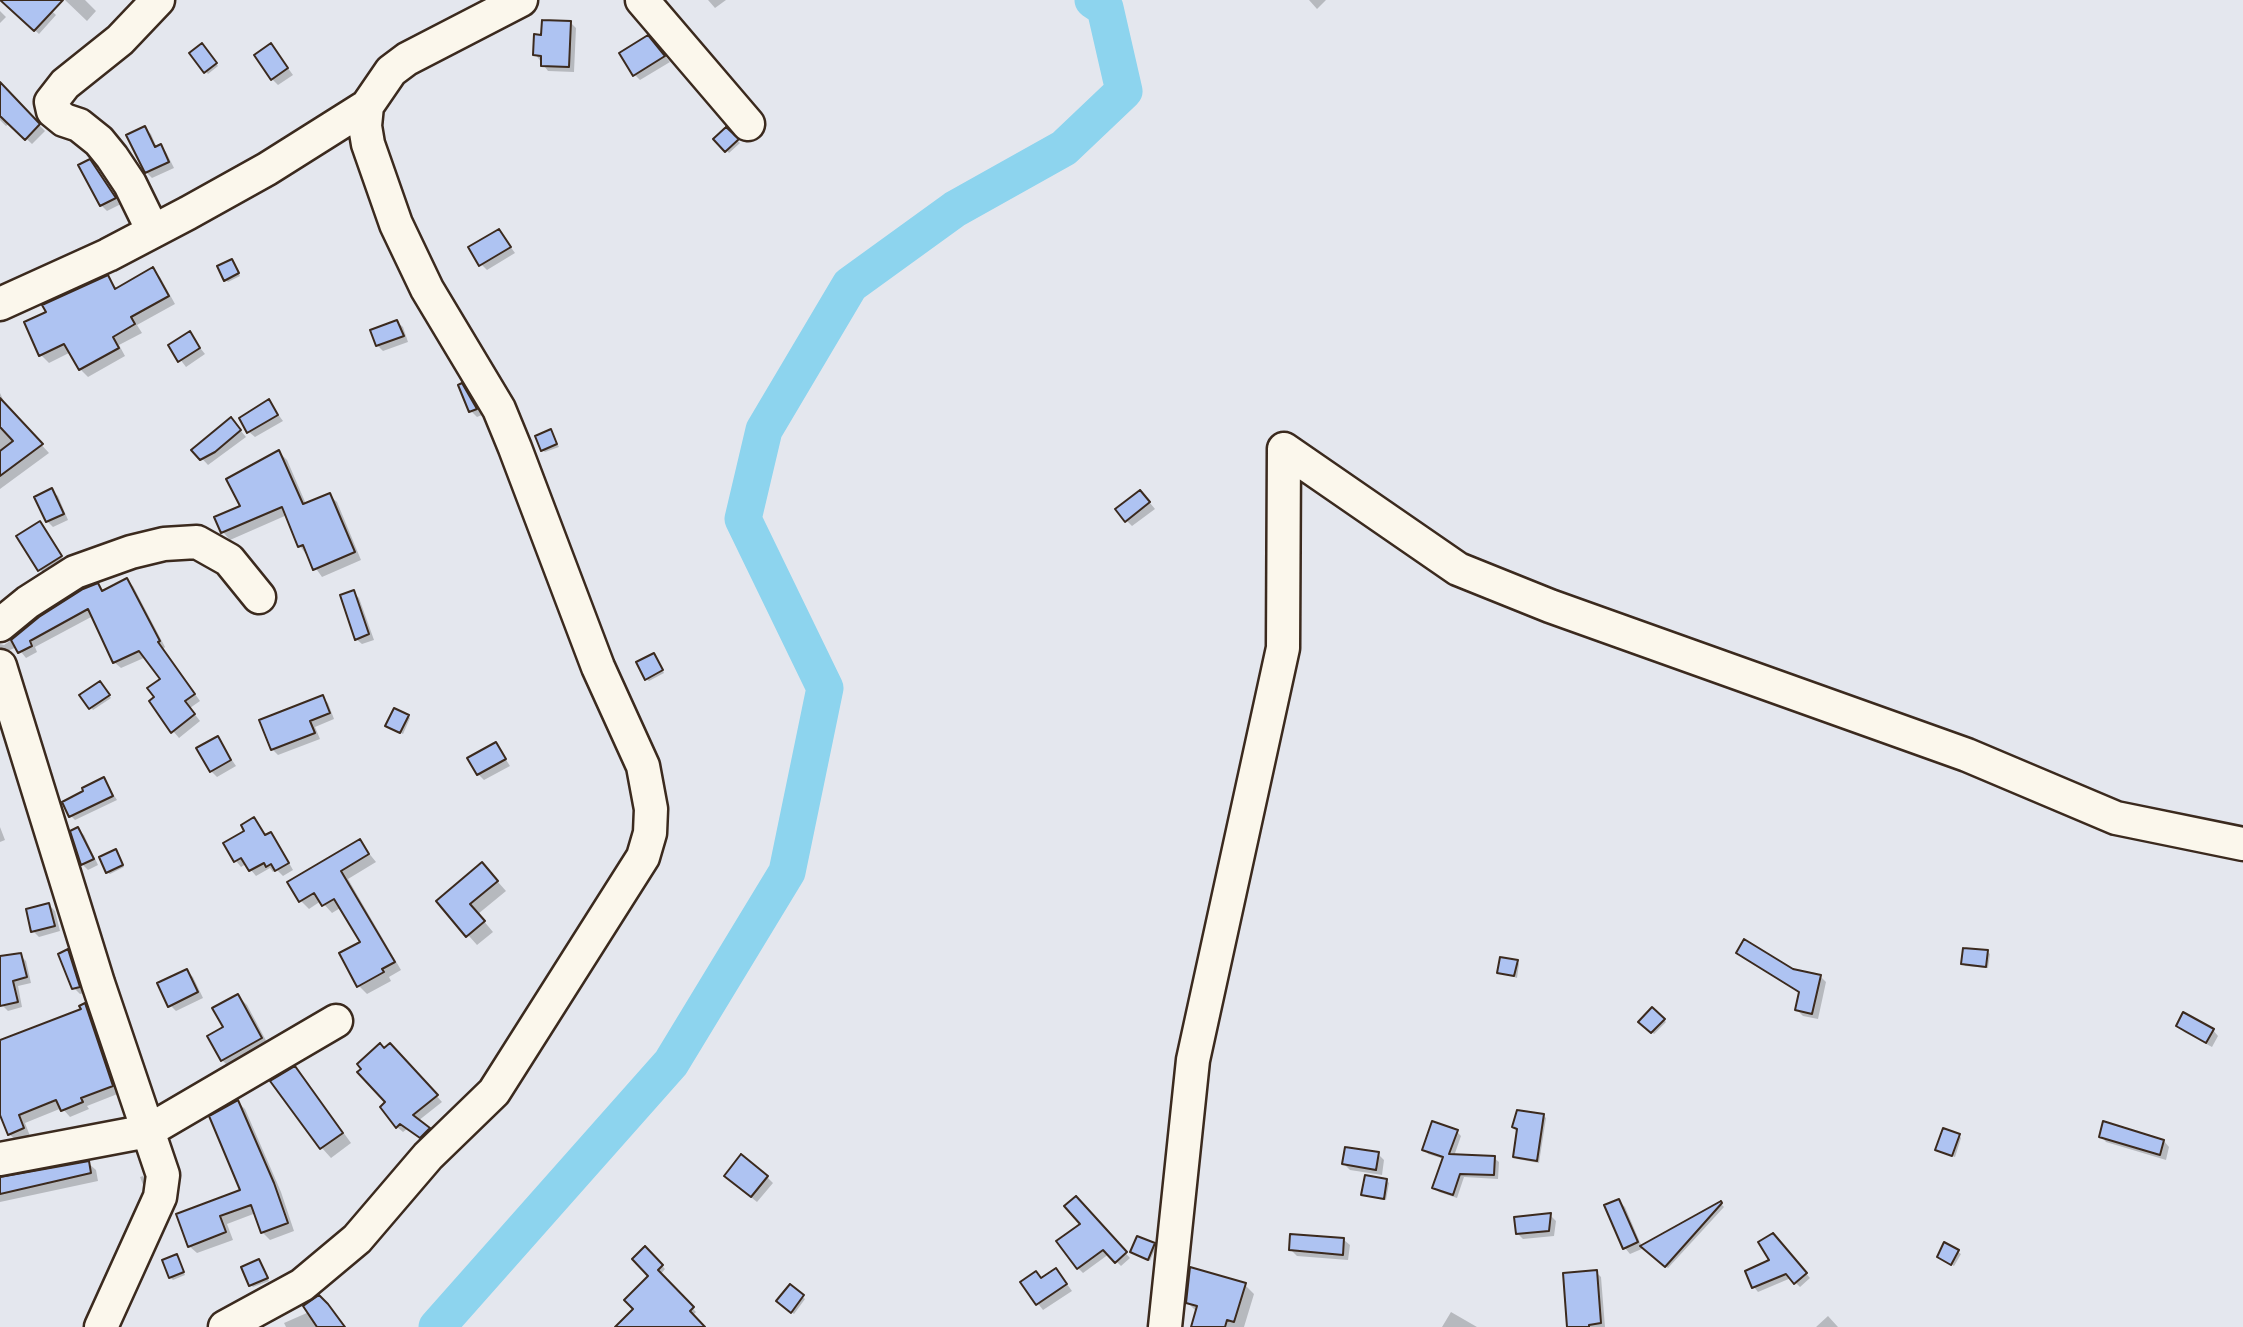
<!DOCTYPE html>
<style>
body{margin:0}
canvas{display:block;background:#e4e7ee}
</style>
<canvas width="2243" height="1327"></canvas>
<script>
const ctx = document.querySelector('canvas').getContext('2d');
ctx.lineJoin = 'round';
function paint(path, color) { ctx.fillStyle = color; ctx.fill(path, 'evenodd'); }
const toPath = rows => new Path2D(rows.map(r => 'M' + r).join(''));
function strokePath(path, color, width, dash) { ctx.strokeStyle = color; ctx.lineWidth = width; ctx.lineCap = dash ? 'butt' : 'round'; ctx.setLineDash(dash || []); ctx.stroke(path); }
paint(toPath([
 [2,0,40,0,56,15,39,34],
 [65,0,85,0,96,11,87,21],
 [708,0,726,0,715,8],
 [1309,0,1326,0,1317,9],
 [0,11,6,17,0,23],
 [570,22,576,28,574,72,548,71,535,54,543,36],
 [654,43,670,62,640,80,635,75],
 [202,45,218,66,208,74,191,54],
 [271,45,293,75,278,85,272,79],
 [0,85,45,131,32,144,10,123,6,126,0,120],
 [145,128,151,134,157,148,161,146,166,152,174,168,152,178,146,172],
 [726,129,740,143,729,153,716,139],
 [89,161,95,167,121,204,107,211,101,205],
 [499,231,515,253,487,270,481,264],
 [234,264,240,276,228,282,226,280],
 [152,269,160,277,175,304,137,325,142,333,119,345,125,356,88,377,80,369,71,352,49,363,41,355,107,277,118,290],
 [397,322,403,327,408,342,383,351,377,345],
 [189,334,205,354,186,367,170,346],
 [462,385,468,391,482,415,477,417,471,411],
 [0,393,6,406,49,453,0,489],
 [269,402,283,421,255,437,249,432],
 [236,425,246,437,208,465,194,450],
 [551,431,559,447,545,452,542,450],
 [279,452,287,460,306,504,329,495,337,502,361,560,322,577,300,546,287,515,230,540,223,532],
 [52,491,58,496,68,520,53,527,47,521],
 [1146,498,1155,509,1132,526,1126,520],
 [40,523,66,563,45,576,18,537],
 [126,580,133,586,165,647,163,649,200,701,190,708,200,721,179,738,173,731,157,698,162,679,146,657,121,668,114,662,93,616,35,647,37,652,26,658,17,647,0,654,0,644,4,645,84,590,98,585,104,591],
 [353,592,359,598,374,640,362,644,356,639],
 [656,657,664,673,649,681,646,679],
 [102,685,111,698,93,710,81,695],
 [322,697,328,703,334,719,315,727,320,739,278,755,272,749],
 [408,716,410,718,403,734,387,726],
 [217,738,236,766,217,777,211,771],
 [496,744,510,766,484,780,478,774],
 [104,780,117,800,75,820,71,816],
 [254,819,267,837,271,834,276,840,293,870,283,876,277,870,273,872,270,868,256,876,246,864,241,867,236,861,247,831],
 [0,827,5,840,0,842],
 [78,829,84,835,98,865,88,870,82,864,72,832],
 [359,841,376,862,348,879,401,970,389,977,391,981,367,994,359,986,363,942,342,907,332,913,321,901,309,909,301,901,290,883],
 [116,851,124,867,110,874,107,872],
 [482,864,506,891,478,914,493,932,477,945,438,901],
 [49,905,55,911,60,931,39,937,33,931],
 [68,951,74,957,85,993,80,994,74,988],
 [1987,951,1990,954,1988,968,1965,966,1963,963],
 [1738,953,1793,970,1820,976,1826,982,1818,1019,1803,1016,1797,1010,1801,993,1744,959],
 [20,955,26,961,31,983,18,986,22,1007,8,1011,2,1005,0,997,0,960],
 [1517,961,1519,964,1517,978,1499,972],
 [187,971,193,977,203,998,176,1011,170,1005],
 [238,996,247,1005,270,1048,231,1069,222,1060,225,1028],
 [85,1005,92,1012,120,1093,87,1106,89,1109,70,1117,62,1108,25,1123,30,1136,17,1141,9,1134,3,1117,0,1118,0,1042,83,1010],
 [1652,1009,1666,1022,1654,1034,1641,1021],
 [2178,1026,2213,1030,2218,1036,2212,1047,2184,1032],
 [384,1050,396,1051,442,1102,418,1121,435,1135,427,1143,407,1129,403,1132,397,1127,388,1103],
 [295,1068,304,1078,351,1143,331,1158,322,1148,273,1081],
 [238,1102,245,1109,281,1192,294,1231,270,1240,262,1232,256,1213,227,1224,233,1240,197,1253,189,1246,242,1191],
 [1543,1115,1546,1118,1539,1163,1517,1159,1515,1157,1519,1130,1514,1127],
 [1457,1132,1461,1136,1454,1156,1494,1158,1499,1162,1498,1179,1464,1177,1457,1198,1439,1192,1435,1188,1444,1159,1428,1154,1424,1149],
 [1959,1135,1961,1138,1955,1157,1937,1150],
 [2101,1136,2164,1141,2169,1147,2166,1160,2106,1142],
 [1378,1154,1384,1160,1382,1175,1350,1170,1344,1164],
 [88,1163,96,1170,98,1181,0,1202,0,1178],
 [143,1176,146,1180,145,1190,140,1177],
 [767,1177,773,1183,757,1202,732,1182],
 [1387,1181,1389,1183,1386,1200,1363,1194],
 [1075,1198,1130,1258,1121,1266,1109,1254,1083,1273,1078,1268,1083,1224],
 [1619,1201,1625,1207,1642,1247,1720,1203,1724,1207,1668,1268,1644,1248,1630,1254,1625,1248],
 [1550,1215,1556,1221,1554,1236,1523,1239,1517,1233],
 [1344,1240,1350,1245,1348,1260,1297,1256,1291,1250],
 [1777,1240,1810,1278,1800,1287,1791,1278,1758,1292,1754,1287,1772,1261],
 [1154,1245,1156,1247,1150,1261,1132,1252],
 [645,1248,665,1269,660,1275,696,1312,692,1316,703,1327,623,1327,635,1309,651,1276],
 [1958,1252,1961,1254,1954,1266,1941,1259],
 [177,1256,185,1275,173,1280,170,1277],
 [259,1261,269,1281,253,1287,251,1285],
 [1596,1272,1601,1277,1605,1327,1569,1327],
 [1061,1276,1072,1291,1043,1310,1022,1283],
 [1245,1285,1254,1294,1244,1327,1192,1327,1197,1312,1188,1303],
 [790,1287,805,1299,794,1314,779,1301],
 [309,1312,342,1327,286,1327,284,1323],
 [1451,1312,1477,1327,1442,1327],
 [1828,1316,1838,1327,1816,1327]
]), '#0003');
strokePath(toPath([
 [437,1327,671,1063,787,872,825,688,743,519,764,430,850,285,955,209,1064,148,1124,91,1105,8,1093,0]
]), '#8dd4ee', 37);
const building = toPath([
 [0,0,63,0,34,31,0,0],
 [542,20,571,21,569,67,541,66,541,56,533,55,534,34,541,35,542,20],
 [648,35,665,56,633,76,619,53,648,35],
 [202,43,217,63,204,73,189,53,202,43],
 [271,43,288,68,271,80,254,55,271,43],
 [0,82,40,124,25,140,0,116,0,82],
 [145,126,155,147,161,144,169,162,145,173,126,135,145,126],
 [726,127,739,139,725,152,713,139,726,127],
 [90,159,116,198,100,206,78,165,90,159],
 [499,229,511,247,479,266,468,247,499,229],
 [232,259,239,273,224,281,217,266,232,259],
 [153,267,169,296,131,317,135,324,113,337,119,348,79,370,64,344,39,356,24,322,46,312,42,305,108,275,115,289,153,267],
 [397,320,404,336,376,346,370,330,397,320],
 [190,331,200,348,178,362,168,345,190,331],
 [462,383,477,409,469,412,458,385,462,383],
 [0,398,43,444,0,476,0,451,13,441,0,427,0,398],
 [269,399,278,415,247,433,239,418,269,399],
 [231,417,241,430,215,452,200,460,191,450,231,417],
 [551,429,557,444,541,451,535,436,551,429],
 [279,450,303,504,330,493,355,552,313,570,303,545,298,547,282,507,221,533,214,517,240,506,226,479,279,450],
 [52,488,64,514,46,522,34,497,52,488],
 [1140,490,1150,502,1125,522,1115,509,1140,490],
 [40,521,62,556,38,571,16,536,40,521],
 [127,578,160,641,158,642,195,694,185,701,195,714,171,733,149,701,154,697,147,688,160,679,139,651,113,663,88,609,30,641,32,646,18,653,11,640,39,617,83,589,98,583,102,591,127,578],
 [354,590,369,634,355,640,340,595,354,590],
 [654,653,663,670,645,680,636,662,654,653],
 [100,681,110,695,89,709,79,695,100,681],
 [323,695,330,713,310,721,315,733,271,750,259,720,323,695],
 [394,708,409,715,400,733,385,726,394,708],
 [218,736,231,760,210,772,196,748,218,736],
 [496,742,506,759,477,775,467,758,496,742],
 [104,777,113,796,69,817,62,802,83,791,82,788,104,777],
 [254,817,265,835,271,832,289,863,275,871,271,864,266,867,264,863,249,871,241,858,234,862,223,843,244,831,241,825,254,817],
 [78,827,94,859,81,865,70,831,78,827],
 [360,839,369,854,341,871,395,962,382,969,384,972,357,987,339,953,360,942,334,899,322,906,314,893,299,902,287,882,360,839],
 [116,849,123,865,106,873,99,857,116,849],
 [482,862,498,881,470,904,485,921,466,937,436,901,482,862],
 [49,903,55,926,31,932,26,909,49,903],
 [1744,939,1793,969,1821,975,1812,1014,1795,1010,1799,992,1736,953,1744,939],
 [1963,948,1988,950,1986,967,1961,964,1963,948],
 [68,949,80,987,72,989,58,954,68,949],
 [21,953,27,977,13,981,18,1002,0,1006,0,956,21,953],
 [1500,957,1518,960,1514,976,1497,973,1500,957],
 [187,969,198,992,168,1007,157,983,187,969],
 [238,994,262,1038,221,1061,207,1036,223,1027,212,1008,238,994],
 [85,1003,113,1086,81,1098,83,1102,61,1111,56,1100,19,1115,24,1128,8,1135,0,1115,0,1040,81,1009,79,1006,85,1003],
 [1652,1007,1665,1019,1651,1033,1638,1022,1652,1007],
 [2183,1012,2214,1029,2206,1043,2176,1026,2183,1012],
 [380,1043,384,1048,390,1043,438,1095,413,1115,430,1128,420,1138,400,1124,396,1128,380,1107,385,1102,357,1072,361,1069,357,1064,380,1043],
 [295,1066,343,1133,320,1149,270,1081,295,1066],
 [238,1100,274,1183,288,1223,261,1233,251,1205,220,1216,226,1232,188,1247,176,1214,240,1190,209,1116,238,1100],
 [1517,1110,1544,1114,1537,1161,1513,1157,1517,1129,1512,1127,1517,1110],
 [1432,1121,1458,1130,1449,1154,1495,1156,1494,1175,1460,1174,1453,1195,1432,1188,1443,1157,1422,1150,1432,1121],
 [2103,1121,2164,1140,2160,1155,2099,1137,2103,1121],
 [1943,1128,1960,1134,1952,1156,1935,1150,1943,1128],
 [1345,1147,1379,1152,1376,1170,1342,1164,1345,1147],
 [741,1154,768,1176,751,1197,724,1176,741,1154],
 [89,1161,91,1173,0,1194,0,1177,89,1161],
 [1365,1175,1387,1179,1384,1199,1361,1195,1365,1175],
 [1076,1196,1127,1252,1115,1263,1103,1250,1077,1269,1056,1241,1080,1224,1064,1206,1076,1196],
 [1619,1199,1638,1242,1623,1249,1604,1205,1619,1199],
 [1721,1201,1722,1203,1665,1267,1640,1246,1721,1201],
 [1551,1213,1549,1231,1516,1234,1514,1217,1551,1213],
 [1773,1233,1807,1273,1794,1284,1786,1274,1752,1288,1745,1271,1769,1260,1758,1242,1773,1233],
 [1290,1234,1344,1238,1343,1255,1289,1250,1290,1234],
 [1137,1236,1155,1243,1148,1260,1130,1252,1137,1236],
 [1944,1242,1959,1250,1951,1265,1937,1257,1944,1242],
 [645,1246,663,1265,658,1270,694,1307,690,1311,705,1327,615,1327,633,1309,624,1300,648,1276,632,1259,645,1246],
 [177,1254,184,1272,169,1278,162,1260,177,1254],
 [259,1259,268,1278,249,1286,241,1267,259,1259],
 [1190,1267,1246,1283,1234,1322,1227,1320,1225,1327,1191,1327,1197,1306,1186,1303,1190,1267],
 [1056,1268,1067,1284,1036,1305,1020,1282,1036,1271,1041,1278,1056,1268],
 [1597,1270,1601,1323,1589,1325,1589,1327,1567,1327,1563,1273,1597,1270],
 [790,1284,804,1295,791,1313,776,1301,790,1284],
 [319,1295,328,1304,345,1327,317,1327,303,1306,319,1295]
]);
paint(building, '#aec3f2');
strokePath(building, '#3b2a1e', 2);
const minor = toPath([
 [642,0,748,124],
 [153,231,130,184,112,157,99,141,79,125,64,120,53,111,51,102,65,84,120,40,158,0],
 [0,304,108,255,188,213,267,169,367,106],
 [1284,449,1458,569,1550,606,1967,755,2116,818,2243,844],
 [0,625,28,602,75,572,131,552,164,544,197,542,229,560,259,597],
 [0,666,98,983,163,1175,160,1197,101,1327],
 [0,1159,148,1131,336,1021],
 [225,1327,302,1285,357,1239,428,1156,494,1092,643,857,650,833,651,809,643,766,598,667,515,448,499,409,427,289,396,224,368,144,365,126,367,106,391,71,407,59,521,0],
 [1165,1327,1193,1060,1283,648,1284,449]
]);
strokePath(minor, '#3b2a1e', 37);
strokePath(minor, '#fbf7ec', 32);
</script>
